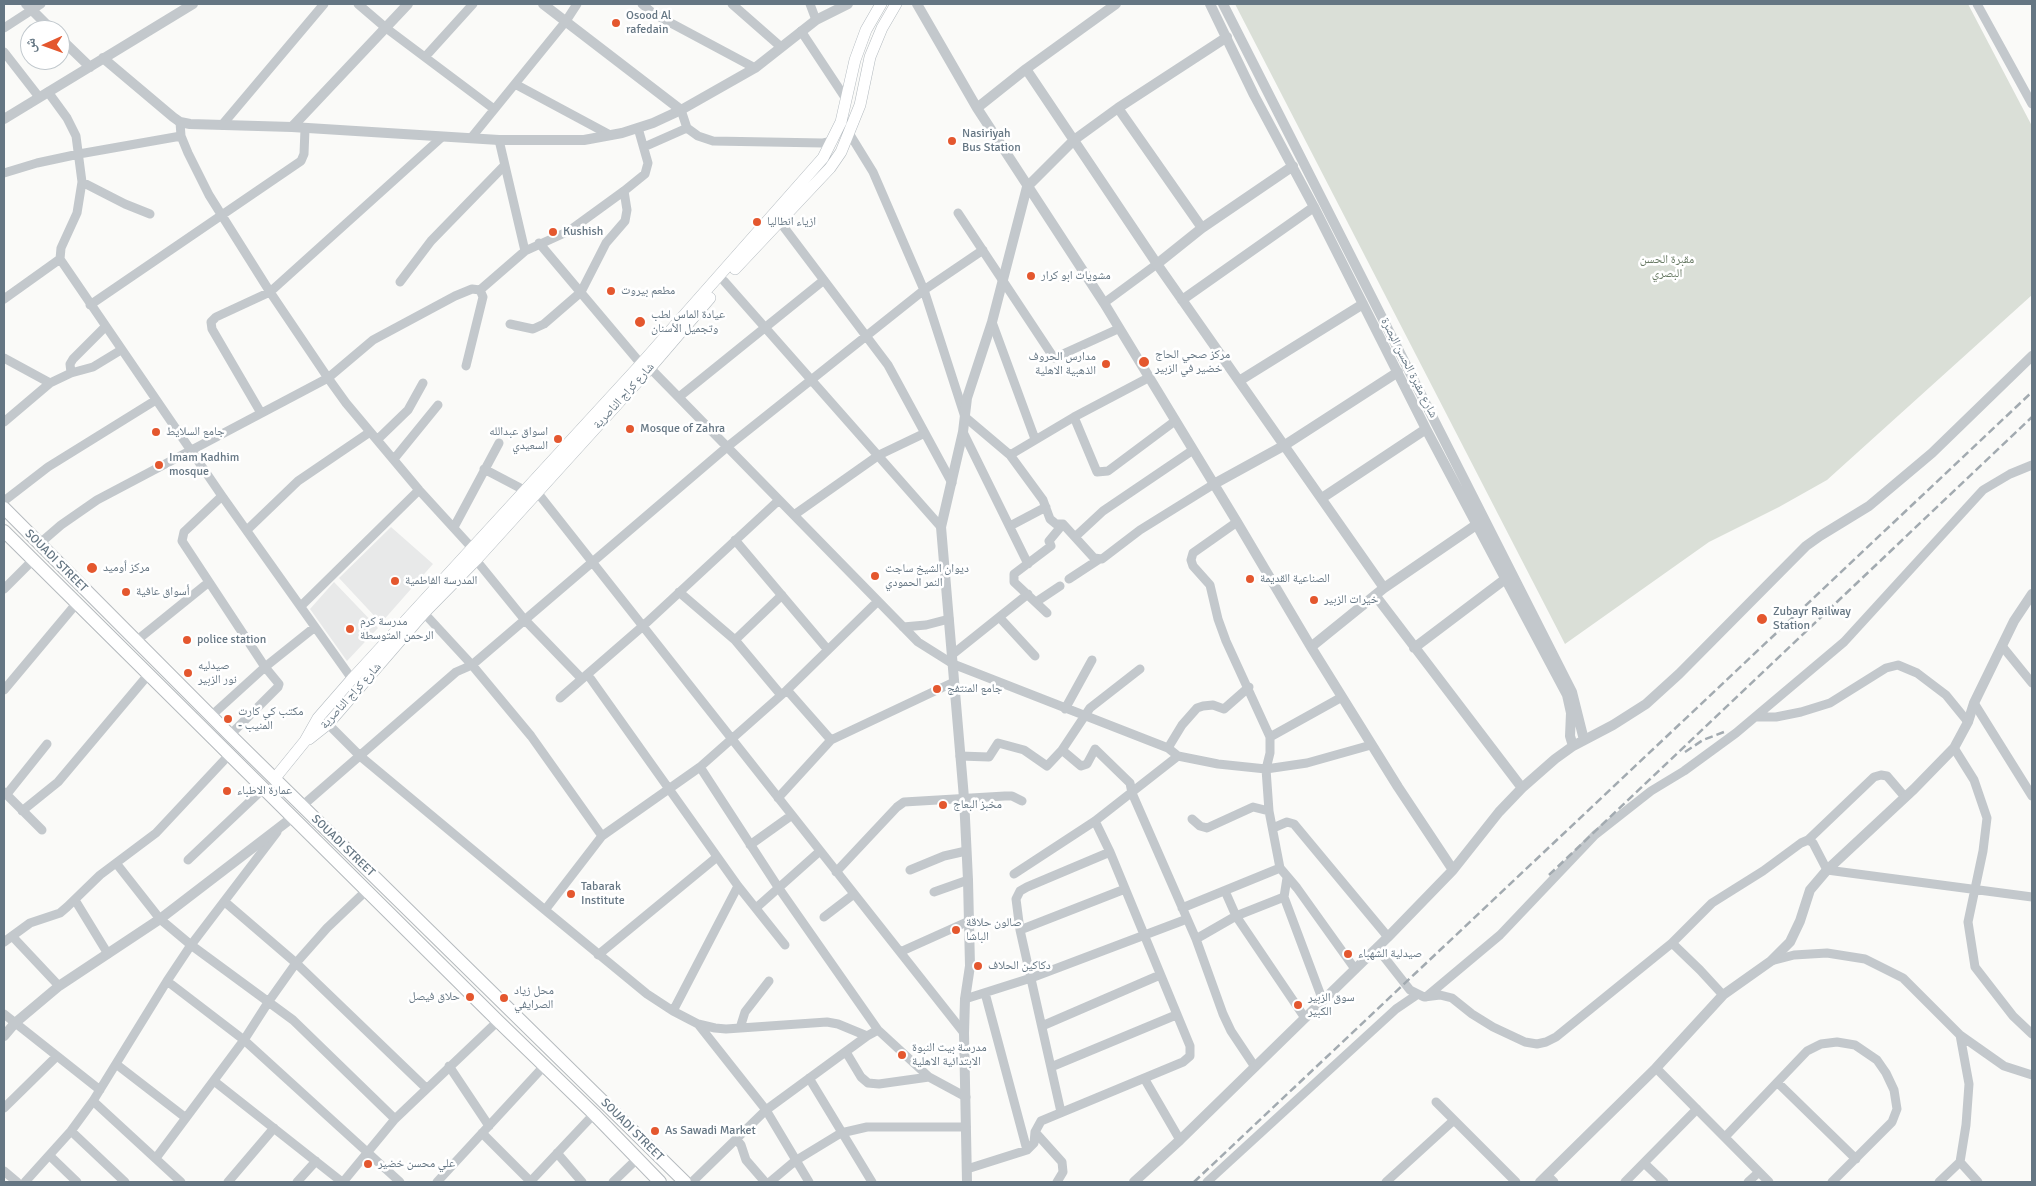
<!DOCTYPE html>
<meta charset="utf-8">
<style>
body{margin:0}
#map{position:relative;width:2036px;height:1186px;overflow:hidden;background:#fafaf8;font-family:Signika,"Noto Naskh Arabic",sans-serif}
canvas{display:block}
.frame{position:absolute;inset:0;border:5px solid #657683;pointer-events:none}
.north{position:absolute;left:20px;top:20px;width:50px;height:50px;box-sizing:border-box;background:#fff;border:1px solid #c1c8cd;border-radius:50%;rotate:268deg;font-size:14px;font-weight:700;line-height:20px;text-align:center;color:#657683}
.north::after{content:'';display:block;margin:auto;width:18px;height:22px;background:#e4572e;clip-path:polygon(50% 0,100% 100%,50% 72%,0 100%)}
</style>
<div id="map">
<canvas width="2036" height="1186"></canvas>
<div class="frame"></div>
<div class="north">ش</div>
</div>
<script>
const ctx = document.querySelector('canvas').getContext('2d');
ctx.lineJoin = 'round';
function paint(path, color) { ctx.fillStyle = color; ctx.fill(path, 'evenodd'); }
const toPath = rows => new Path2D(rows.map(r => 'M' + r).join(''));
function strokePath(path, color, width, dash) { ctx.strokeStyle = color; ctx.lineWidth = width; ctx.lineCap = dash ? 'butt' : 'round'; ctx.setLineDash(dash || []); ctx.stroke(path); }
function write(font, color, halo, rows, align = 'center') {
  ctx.font = font + ' Signika,"Noto Naskh Arabic",sans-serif'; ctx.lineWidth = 5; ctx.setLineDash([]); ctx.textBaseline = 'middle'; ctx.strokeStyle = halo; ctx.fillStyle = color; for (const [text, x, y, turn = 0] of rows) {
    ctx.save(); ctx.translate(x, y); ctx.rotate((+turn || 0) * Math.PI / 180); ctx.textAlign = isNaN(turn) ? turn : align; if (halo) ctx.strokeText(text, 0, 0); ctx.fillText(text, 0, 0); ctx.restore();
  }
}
paint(toPath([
 [391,527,433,564,381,623,339,578],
 [334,582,378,628,347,661,310,609]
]), '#e8e9e9');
paint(toPath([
 [1235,4,1968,4,2032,126,2032,295,1827,480,1779,507,1709,542,1565,644]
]), '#dadfd7');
const secondary = toPath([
 [735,269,830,168,841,152,860,105,870,57,882,28,896,4],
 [309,739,328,724,424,613,476,560,650,368,710,298],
 [275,778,305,741,318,718,352,679,641,364,823,158,841,122,855,60,866,30,881,4]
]);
const primary = toPath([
 [4,508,230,735,685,1182],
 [4,531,498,1021,594,1114,660,1182]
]);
strokePath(secondary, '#b3babf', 12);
strokePath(primary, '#b5babe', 14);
strokePath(toPath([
 [358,4,386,28,494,109],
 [642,4,654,14,755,68],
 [732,4,781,47],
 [810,4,816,20],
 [1977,4,2032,104],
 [4,28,41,4],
 [801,31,846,99],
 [4,52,39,97],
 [425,57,473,4],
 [515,84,610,135],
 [48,92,67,118,76,136,82,182,77,213,61,248,60,259,222,496,352,679],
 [681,110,687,128],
 [180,122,181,136,188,153,209,195,270,292,328,378,346,403,419,490,472,548],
 [222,125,324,4],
 [849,133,873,172,924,290,965,417,1010,455,1043,500,1050,519,1056,524,1063,524,1094,558,1102,559,1140,530,1214,484],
 [471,138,566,21,577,4],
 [499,140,525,251],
 [644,147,687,128,698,136,713,141,823,143,833,141],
 [4,173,37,163,79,154,181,136],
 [82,182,125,204,150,214],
 [958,213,1054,358,1118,329],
 [780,222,888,365,952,483],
 [539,243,641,364],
 [724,281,941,527],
 [400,282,431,241,504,166],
 [4,299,60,259],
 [1104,303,1157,264],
 [90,305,301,161,304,154,305,129],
 [992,322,1035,439],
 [510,324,533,329,544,324,581,292,606,243,625,221,627,210,624,191],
 [4,358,50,383],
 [466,366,483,297,480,290],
 [650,368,918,642,953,664,1168,748,1178,756,1218,764,1266,769,1307,763,1371,745],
 [71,373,70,364,73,359,105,327],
 [1148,378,1074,417,1097,472,1108,471,1175,421],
 [679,397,824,280],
 [261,413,212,329,211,322,216,317,270,292,442,137],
 [4,422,50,383,71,373,93,367,121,350],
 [963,432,1028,564],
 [378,439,408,410,423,383],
 [1010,455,1074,417],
 [394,459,438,405],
 [484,469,524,490],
 [537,492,964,1033],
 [222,496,184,532,182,541,265,667,279,684,278,687,230,735],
 [4,501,48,467,156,400],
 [794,515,879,455,925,433],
 [1237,522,1193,553,1191,560,1193,566,1210,585,1218,619,1226,641,1270,737,1270,753,1266,769,1269,811,1280,868,1297,888,1355,969],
 [1010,526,1046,507],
 [454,527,499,443],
 [247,530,298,481,370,432],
 [1075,537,1103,511,1193,450],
 [735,540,828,650],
 [39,544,61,525,97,500,328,378,373,340,455,296,472,289,480,290,525,251,569,231,624,191,645,174,648,163,638,128],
 [476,560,524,619,582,679],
 [1069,579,1098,560],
 [4,589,32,561],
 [679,592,735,640,781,695],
 [1036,602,1060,586],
 [301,606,419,490],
 [424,613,472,665,531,736,602,836],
 [1047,613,1014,582,1014,574,1051,546,1049,541,1063,524],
 [1000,618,1035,656],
 [903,627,926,625,949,619],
 [735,640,782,595],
 [136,641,209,582],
 [2002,646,2032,683],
 [953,654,1028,594],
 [588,675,738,886,785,945],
 [4,690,76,604],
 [787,690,831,740],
 [560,698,643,626,779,500],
 [1974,703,2032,796],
 [1065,709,1092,660],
 [211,716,265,667,315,627],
 [1755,717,1776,717,1801,712,1830,703,1886,668,1898,665,1917,673,1946,695,1968,722],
 [328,724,360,756,545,910,647,994,673,1011,698,1024,715,1028,726,1029,827,1022,838,1024,867,1036],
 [1270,737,1342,697],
 [1168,748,1182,725,1197,708,1203,706,1213,705,1224,709,1249,687],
 [1954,748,1974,780,1987,818,1983,851,1968,922,1975,967,2013,1016,2032,1034],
 [1062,750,1081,766,1087,764,1095,749,1130,783,1132,793,1196,939,1223,1014,1231,1031,1255,1067],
 [960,756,989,757,998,743,1024,750,1047,766,1062,750,1090,708,1140,669],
 [700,767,778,887,878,1030,929,1077,966,1097],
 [4,792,42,830],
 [7,794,47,744],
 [778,798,831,740,954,682],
 [302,806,456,672,472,665,727,447,924,290,983,250],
 [22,811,58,782,148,675],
 [1192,819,1200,826,1207,828,1253,807,1269,811],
 [1273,828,1287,822,1294,824,1388,937],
 [1808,840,1874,777,1881,775,1887,776,1905,797],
 [750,845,792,815],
 [188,860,263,789],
 [116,863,160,919,191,945,293,1020,395,1119],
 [910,870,944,856,966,851],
 [836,872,897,807,904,802,1005,796,1012,796,1022,801],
 [1014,874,1095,821,1178,756],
 [1287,878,1284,897,1323,1001],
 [1225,891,1236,916,1305,1018],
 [934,892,968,880],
 [75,900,108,954],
 [225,902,296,963,426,1088],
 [756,908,820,851],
 [1182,908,1280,868],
 [545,910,602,836,700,767,787,690,878,601],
 [824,917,854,894],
 [1020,930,1125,889],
 [12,936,59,986],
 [1196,939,1236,916,1284,897],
 [4,942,30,923,60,913,67,907,100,875,156,833,229,755],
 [1672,943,1712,903,1763,871,1801,843,1808,840,1813,843,1827,870,2032,897],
 [1377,948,1410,990,1424,997,1440,995,1452,998,1472,1014,1493,1027,1525,1042,1537,1044,1546,1042,1556,1037,1672,943,1700,970,1723,995],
 [900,952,969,921],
 [598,955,717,857],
 [1771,961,1794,955,1827,953,1865,959,1903,978,1960,1035,2004,1066,2032,1075],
 [167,981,244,1040,400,1182],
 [985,993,1027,1150],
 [1426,997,1500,935,1595,835,1651,791,1684,771,1736,733,1844,642,1983,490,2010,474,2032,465],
 [965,999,1031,978,1187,919],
 [673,1011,738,886],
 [4,1014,100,1090],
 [698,1024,766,1110,809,1182],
 [1042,1026,1160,975],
 [740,1028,745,1012,769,981],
 [846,1052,861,1077,868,1083,879,1084,929,1077],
 [116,1064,186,1118],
 [449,1066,489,1126],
 [1051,1067,1176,1015],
 [1656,1068,1769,1182],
 [809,1078,872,1182],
 [1144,1078,1180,1140],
 [214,1081,342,1182],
 [1778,1083,1856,1159],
 [93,1101,181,1182],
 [1436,1102,1516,1182],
 [4,1108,57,1056],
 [1061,1112,1020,930,1016,899,1020,891,1027,887,1110,852],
 [71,1131,125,1182],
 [1035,1132,1062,1162,1063,1172,1057,1182],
 [482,1133,531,1182],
 [1725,1137,1807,1051,1821,1044,1837,1042,1855,1045,1877,1060,1886,1073,1894,1090,1897,1109,1892,1122,1832,1182],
 [736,1139,741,1145,746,1160,765,1182],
 [557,1153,582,1182],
 [50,1156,77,1182],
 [156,1158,244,1040,269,1001,296,963,327,928,367,890],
 [1960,1162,1978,1182],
 [1644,1163,1664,1182],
 [967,1169,1027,1150,1034,1143,1035,1132,1041,1121,1183,1062,1190,1056,1190,1046,1110,852,1095,821],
 [4,1171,17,1182],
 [1547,1175,1554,1182],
 [25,1182,71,1131,93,1101,167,981,191,945,277,832],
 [228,1182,274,1128],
 [297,1182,316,1161],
 [343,1182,395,1119,498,1021],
 [437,1182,545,1065],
 [530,1182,594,1114],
 [613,1182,637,1159],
 [692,1182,766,1110,867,1036,878,1030],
 [770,1182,795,1161,841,1133,867,1127,966,1127],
 [1207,1182,1396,1009,1418,994],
 [1386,1182,1454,1120],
 [1625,1182,1697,1109],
 [1748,1182,1759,1172],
 [1939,1182,1960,1162,1966,1125,1969,1084,1960,1035]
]), '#c3c8cc', 9);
strokePath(toPath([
 [26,4,52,30],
 [543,4,681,110],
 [917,4,977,108,1104,303,1237,522,1311,647,1398,787,1453,870],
 [1210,4,1254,95,1314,207,1426,429,1567,695,1571,713,1570,736,1573,746],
 [1223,4,1572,692,1584,740],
 [60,38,90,67],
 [103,58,173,117,180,122,190,124,292,127,499,140,584,140,622,133,653,123,681,110,755,68,816,20,848,4],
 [1026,69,1157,264,1384,588],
 [977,108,1026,69,1116,4],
 [1118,108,1202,228],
 [4,119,193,4],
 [292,127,408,4],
 [1157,264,1202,228,1293,166],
 [1182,300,1314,207],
 [1239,381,1363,304],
 [1214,484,1285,445,1398,372],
 [1322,498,1426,429],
 [1375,595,1522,788],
 [1311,647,1384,588,1476,525],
 [1414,648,1504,580],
 [4,1036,15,1023,59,986,160,919,293,817],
 [967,1182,964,1033,965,999,970,966,968,880,964,798,941,527,963,432,967,398,992,322,1027,187,1074,140,1118,108,1227,37],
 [1134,1182,1180,1140,1388,937,1453,870,1499,812,1522,788,1555,759,1573,746,1613,725,1646,704,1679,674,1806,546,1820,536,1869,506,1932,453,2032,356],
 [1540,1182,1656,1068,1723,995,1771,961,1790,942,1800,921,1810,890,1827,870,1914,789,1954,748,1968,722,1974,703,2014,621,2032,594]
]), '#c3c8cc', 10);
strokePath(secondary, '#fff', 11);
strokePath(primary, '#fff', 12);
strokePath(toPath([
 [1685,752,1703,740,1724,732],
 [1549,875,2032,417],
 [1194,1182,2032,392]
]), '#a2aab0', 2.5, [8, 4]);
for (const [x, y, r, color] of [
 [616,23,5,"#e4572e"],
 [952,141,5,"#e4572e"],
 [757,222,5,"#e4572e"],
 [553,232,5,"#e4572e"],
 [1031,276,5,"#e4572e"],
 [611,291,5,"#e4572e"],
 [640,322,6,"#e4572e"],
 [1144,362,6,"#e4572e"],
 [1106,364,5,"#e4572e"],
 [630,429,5,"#e4572e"],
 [156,432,5,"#e4572e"],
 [558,439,5,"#e4572e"],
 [159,465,5,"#e4572e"],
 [92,568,6,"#e4572e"],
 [875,576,5,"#e4572e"],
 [1250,579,5,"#e4572e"],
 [395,581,5,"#e4572e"],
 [126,592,5,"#e4572e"],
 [1314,600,5,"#e4572e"],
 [1762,619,6,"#e4572e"],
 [350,629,5,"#e4572e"],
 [187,640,5,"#e4572e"],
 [188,673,5,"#e4572e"],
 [937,689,5,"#e4572e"],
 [228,719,5,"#e4572e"],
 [227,791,5,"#e4572e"],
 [943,805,5,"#e4572e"],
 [571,894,5,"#e4572e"],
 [956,930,5,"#e4572e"],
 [1348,954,5,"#e4572e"],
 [978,966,5,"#e4572e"],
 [470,997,5,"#e4572e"],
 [504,998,5,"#e4572e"],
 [1298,1005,5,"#e4572e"],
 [902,1055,5,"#e4572e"],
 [655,1131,5,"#e4572e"],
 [368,1164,5,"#e4572e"]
]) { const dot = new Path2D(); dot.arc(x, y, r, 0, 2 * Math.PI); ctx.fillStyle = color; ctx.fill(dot); strokePath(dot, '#fff', 2); }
write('12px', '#657683', '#fff', [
 ["Osood Al",626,16],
 ["rafedain",626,30],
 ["Nasiriyah",962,134],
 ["Bus Station",962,148],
 ["ازياء انطاليا",767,222],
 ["Kushish",563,232],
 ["مشويات ابو كرار",1041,276],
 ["مطعم بيروت",621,291],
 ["عيادة الماس لطب",651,315],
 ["وتجميل الأسنان",651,329],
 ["مركز صحي الحاج",1155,355],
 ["خضير في الزبير",1155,369],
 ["مدارس الحروف",1096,357,"right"],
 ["الذهبية الاهلية",1096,371,"right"],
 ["Mosque of Zahra",640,429],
 ["جامع السلايط",166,432],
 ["اسواق عبدالله",548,432,"right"],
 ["السعيدي",548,446,"right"],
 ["Imam Kadhim",169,458],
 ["mosque",169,472],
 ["مركز أوميد",103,568],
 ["ديوان الشيخ ساجت",885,569],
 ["النمر الحمودي",885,583],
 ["الصناعية القديمة",1260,579],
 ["المدرسة الفاطمية",405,581],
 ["أسواق عافية",136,592],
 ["خيرات الزبير",1324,600],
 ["Zubayr Railway",1773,612],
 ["Station",1773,626],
 ["مدرسة كرم",360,622],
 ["الرحمن المتوسطة",360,636],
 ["police station",197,640],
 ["صيدليه",198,666],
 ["نور الزبير",198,680],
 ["جامع المنتفج",947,689],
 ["مكتب كي كارت",238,712],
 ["- المنيب",238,726],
 ["عمارة الاطباء",237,791],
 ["مخبز البعاج",953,805],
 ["Tabarak",581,887],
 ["Institute",581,901],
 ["صالون حلاقة",966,923],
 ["الباشا",966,937],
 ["صيدلية الشهباء",1358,954],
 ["دكاكين الحلاف",988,966],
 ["محل زياد",514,991],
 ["الصرايفي",514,1005],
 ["حلاق فيصل",460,997,"right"],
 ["سوق الزبير",1308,998],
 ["الكبير",1308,1012],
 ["مدرسة بيت النبوة",912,1048],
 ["الابتدائية الاهلية",912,1062],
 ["As Sawadi Market",665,1131],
 ["علي محسن خضير",378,1164]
], 'left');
write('12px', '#687a64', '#fff', [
 ["مقبرة الحسن",1667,260],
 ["البصري",1667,274]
]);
write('12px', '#657683', '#fff', [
 ["شارع مقبرة الحسن البصرة",1409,368,63],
 ["شارع كراج الناصرية",624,396,-48],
 ["SOUADI STREET",56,561,45],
 ["شارع كراج الناصرية",351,696,-48],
 ["SOUADI STREET",343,846,44],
 ["SOUADI STREET",632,1130,45]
]);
</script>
